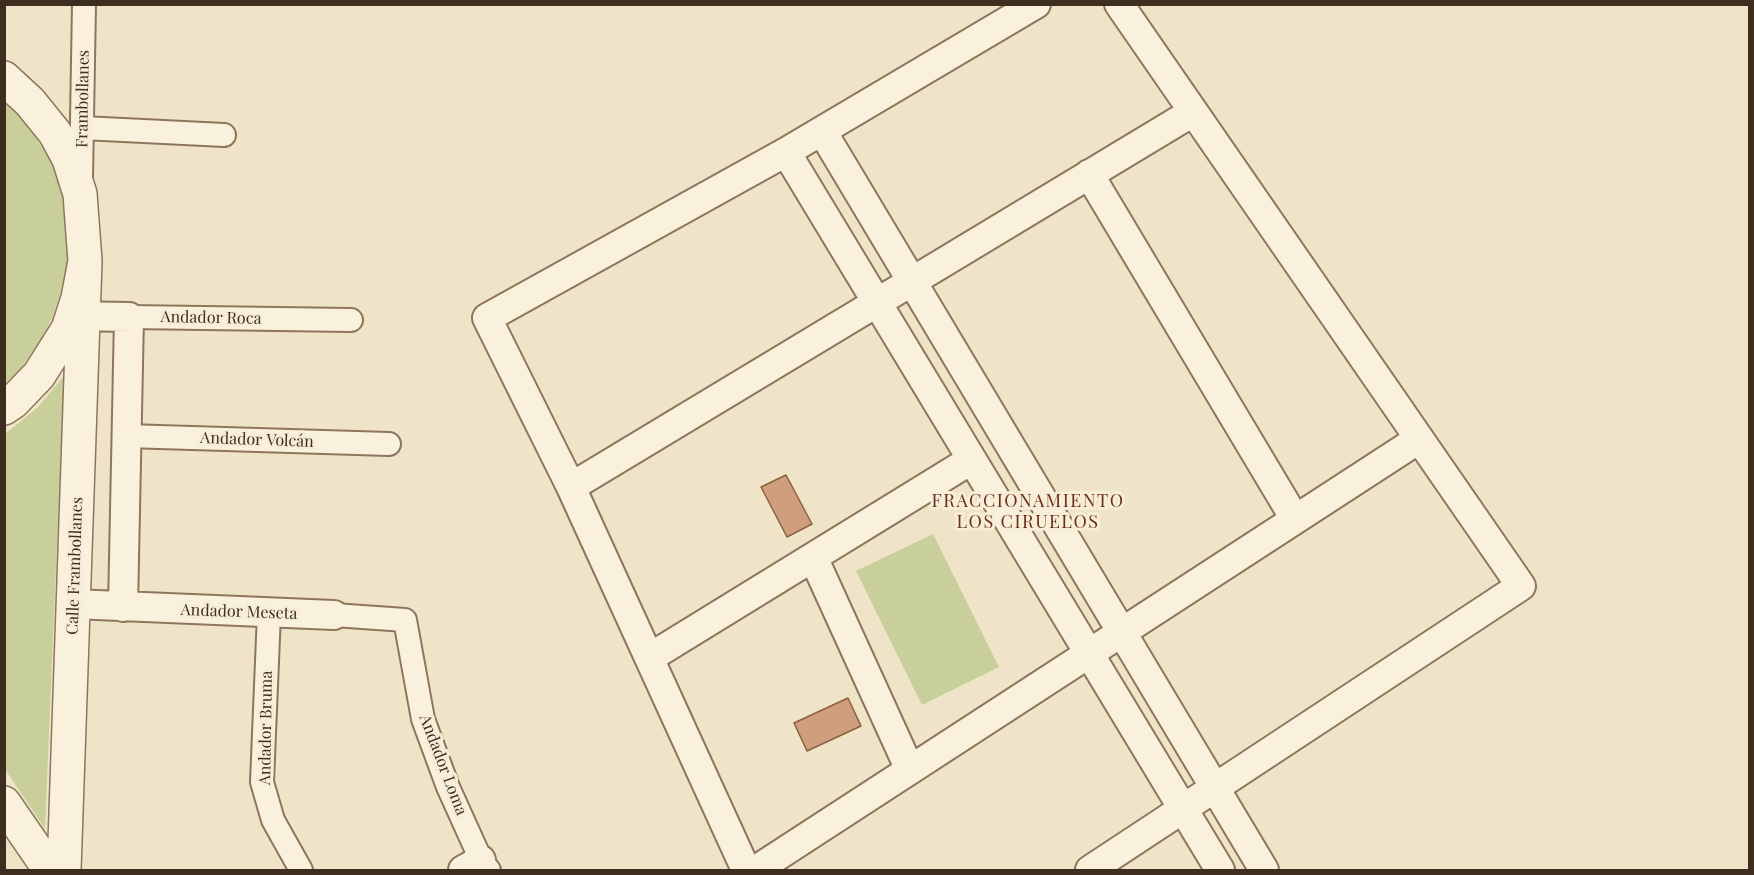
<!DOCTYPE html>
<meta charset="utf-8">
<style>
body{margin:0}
#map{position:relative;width:1754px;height:875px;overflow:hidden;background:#f0e4c8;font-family:"Playfair Display",serif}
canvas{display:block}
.frame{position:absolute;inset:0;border:6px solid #3d2e20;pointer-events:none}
</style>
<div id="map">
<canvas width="1754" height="875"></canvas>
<div class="frame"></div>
</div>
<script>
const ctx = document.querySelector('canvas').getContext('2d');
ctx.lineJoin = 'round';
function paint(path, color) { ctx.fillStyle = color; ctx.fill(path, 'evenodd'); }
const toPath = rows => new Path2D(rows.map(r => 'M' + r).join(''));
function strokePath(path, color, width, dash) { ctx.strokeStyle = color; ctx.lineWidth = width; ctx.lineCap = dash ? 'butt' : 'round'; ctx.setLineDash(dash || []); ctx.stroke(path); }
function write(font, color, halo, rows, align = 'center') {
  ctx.font = font + ' "Playfair Display",serif'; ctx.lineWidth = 6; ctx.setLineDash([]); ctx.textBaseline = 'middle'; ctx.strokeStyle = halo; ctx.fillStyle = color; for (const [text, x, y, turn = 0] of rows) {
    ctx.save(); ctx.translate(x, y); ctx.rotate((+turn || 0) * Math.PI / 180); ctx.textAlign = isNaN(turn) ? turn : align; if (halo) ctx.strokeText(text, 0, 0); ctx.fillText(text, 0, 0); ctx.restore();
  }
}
paint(toPath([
 [4,99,19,112,51,161,62,192,68,257,62,289,52,318,42,338,19,371,5,383],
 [64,376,45,829,5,769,4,435,38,407],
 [933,534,999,667,922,705,856,571]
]), '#c9cf9b');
const building = toPath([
 [786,475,812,524,787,537,761,487,786,475],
 [848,698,861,726,807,751,794,723,848,698]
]);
paint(building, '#cf9f7d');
strokePath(building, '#8d5f41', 1.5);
const pedestrian = toPath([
 [83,128,224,135],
 [81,177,84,4],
 [129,317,351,320],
 [126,436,389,444],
 [269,613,262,782,273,820,301,870],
 [334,615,405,620,423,719,448,787,481,860,489,870]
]);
const minor = toPath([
 [822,131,1264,870],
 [786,152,1220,870],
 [1089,174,1295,519],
 [72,316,129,317,123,607],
 [571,487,1193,112],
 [813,557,910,770],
 [73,604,334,615],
 [649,658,971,460],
 [463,870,481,860],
 [746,870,571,487,487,318,786,152,1036,4],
 [756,870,1419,439],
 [1090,870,1521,586,1119,4]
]);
const tertiary = toPath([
 [4,78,30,102,55,133,69,159,80,194,85,261,78,298,68,329,39,375,13,402,4,408],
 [4,803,50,870],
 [64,870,85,261]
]);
strokePath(pedestrian, '#8d765c', 26);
strokePath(minor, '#8d765c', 32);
strokePath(tertiary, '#8d765c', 36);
strokePath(pedestrian, '#faf1dc', 22);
strokePath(minor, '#faf1dc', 28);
strokePath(tertiary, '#faf1dc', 33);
write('16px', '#3d2e20', '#f7eed8', [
 ["Frambollanes",83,99,-89],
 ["Andador Roca",211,318,1],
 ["Andador Volcán",257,440,2],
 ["Calle Frambollanes",75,566,-88],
 ["Andador Meseta",239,612,2],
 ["Andador Bruma",266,728,-89],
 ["Andador Loma",443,765,69]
]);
ctx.letterSpacing = '1.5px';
write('18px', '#6b2e1e', '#f7eed8', [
 ["FRACCIONAMIENTO",1028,501],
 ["LOS CIRUELOS",1028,522]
]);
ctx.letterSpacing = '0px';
</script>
